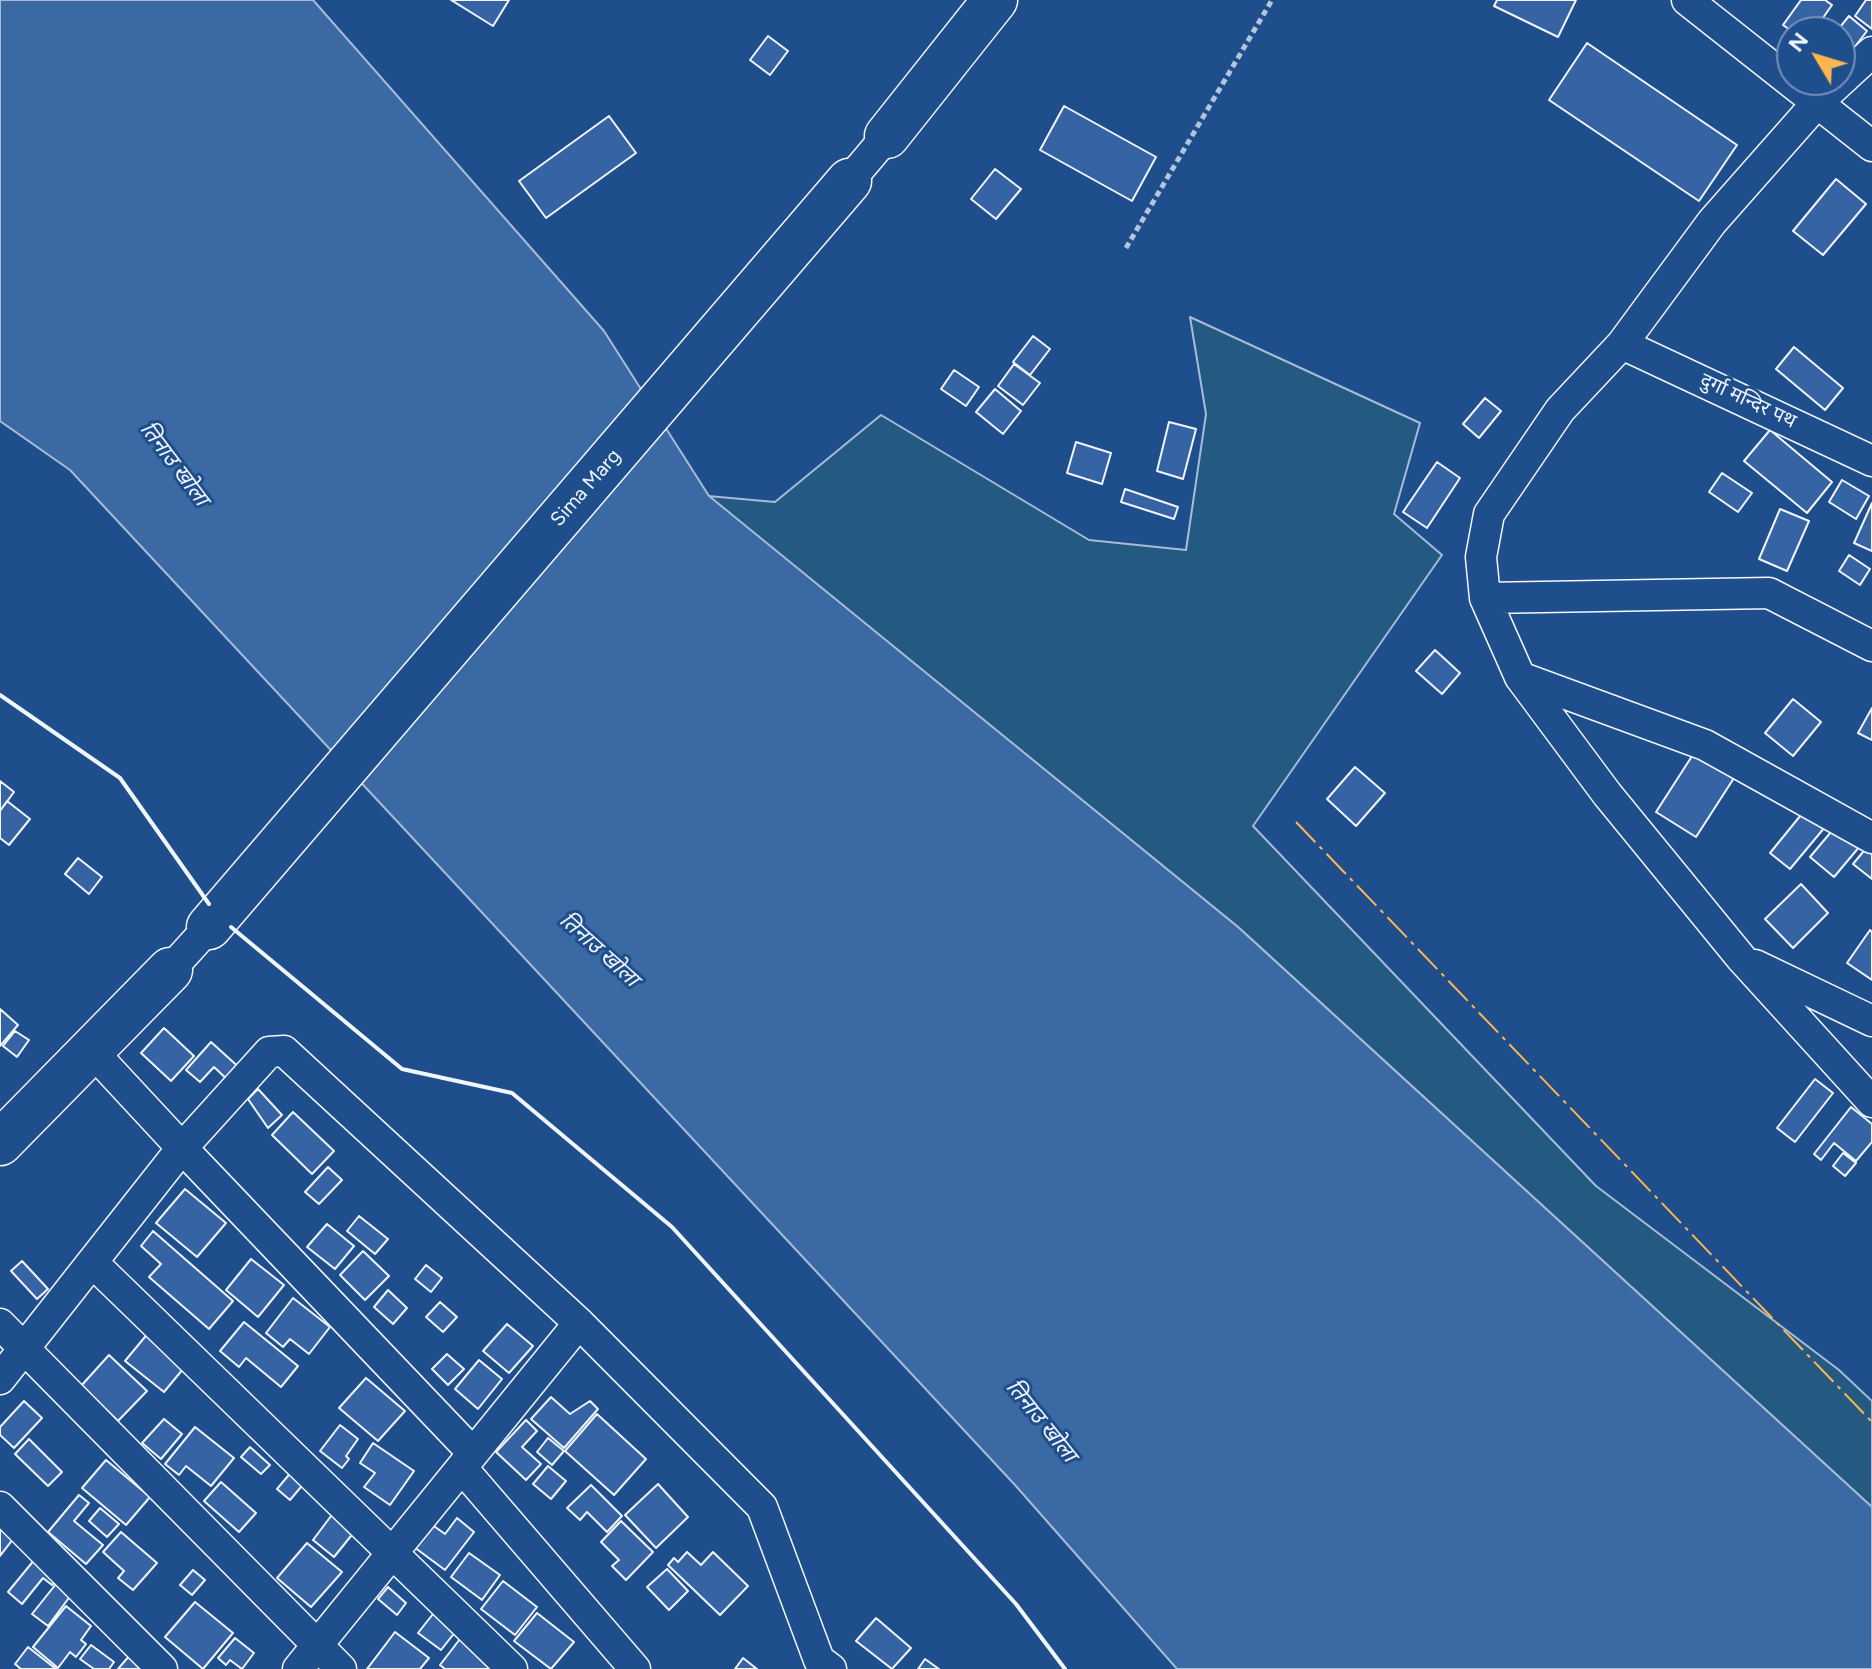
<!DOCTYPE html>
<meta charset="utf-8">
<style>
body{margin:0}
#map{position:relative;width:1872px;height:1669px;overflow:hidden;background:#1f4e8c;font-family:Figtree,sans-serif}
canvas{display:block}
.north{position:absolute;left:1776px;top:16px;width:80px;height:80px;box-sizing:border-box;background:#1f4e8c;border:2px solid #7391ba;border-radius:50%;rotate:308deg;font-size:22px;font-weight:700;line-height:32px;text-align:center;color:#f2f6ff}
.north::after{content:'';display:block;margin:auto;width:28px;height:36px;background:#ffb74d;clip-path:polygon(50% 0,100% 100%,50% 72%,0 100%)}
</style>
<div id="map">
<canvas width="1872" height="1669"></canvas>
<div class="north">N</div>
</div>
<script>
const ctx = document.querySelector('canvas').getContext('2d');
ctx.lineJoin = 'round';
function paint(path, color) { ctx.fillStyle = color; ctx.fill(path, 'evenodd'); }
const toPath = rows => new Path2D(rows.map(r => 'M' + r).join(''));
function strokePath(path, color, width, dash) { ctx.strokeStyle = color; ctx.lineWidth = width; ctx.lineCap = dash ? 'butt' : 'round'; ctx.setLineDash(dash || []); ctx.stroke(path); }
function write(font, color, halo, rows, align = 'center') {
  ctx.font = font + ' Figtree,"Noto Sans Devanagari",sans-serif'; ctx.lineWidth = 6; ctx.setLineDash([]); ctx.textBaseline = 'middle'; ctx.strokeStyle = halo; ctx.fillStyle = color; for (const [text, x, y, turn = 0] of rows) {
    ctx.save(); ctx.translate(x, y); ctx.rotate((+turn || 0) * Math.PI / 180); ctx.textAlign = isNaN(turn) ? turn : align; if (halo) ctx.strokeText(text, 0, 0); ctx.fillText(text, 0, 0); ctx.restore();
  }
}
const green = toPath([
 [1190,317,1420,423,1394,514,1442,555,1253,826,1596,1186,1839,1370,1872,1401,1872,1507,1238,927,708,496,775,502,881,415,1089,540,1186,550,1206,414,1190,317]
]);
paint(green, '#245a82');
strokePath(green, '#a8bbd7', 2);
const water = toPath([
 [0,0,313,0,604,331,709,496,1238,927,1872,1507,1872,1669,1177,1669,1015,1485,70,470,0,421,0,0]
]);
paint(water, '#3b69a3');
strokePath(water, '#a8bbd7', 2);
const building = toPath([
 [451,0,509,0,493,26,451,0],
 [1497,0,1576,0,1558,37,1494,6,1497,0],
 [1801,0,1825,0,1832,5,1813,32,1793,32,1783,25,1801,0],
 [1866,0,1872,0,1872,29,1855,16,1866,0],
 [1849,16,1867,31,1847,57,1840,51,1840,32,1836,32,1849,16],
 [768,36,788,51,770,75,750,60,768,36],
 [1587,43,1737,145,1699,201,1549,100,1587,43],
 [1064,106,1156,157,1132,201,1040,150,1064,106],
 [609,116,636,153,546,218,519,181,609,116],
 [995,169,1021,189,996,219,971,199,995,169],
 [1836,179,1866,204,1823,255,1793,231,1836,179],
 [1033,336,1050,349,1030,375,1013,362,1033,336],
 [1794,347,1843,388,1825,410,1776,369,1794,347],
 [1014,364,1040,383,1023,405,998,386,1014,364],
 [954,370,979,387,966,406,941,389,954,370],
 [995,389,1021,411,1003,434,976,412,995,389],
 [1485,398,1501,411,1479,438,1463,424,1485,398],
 [1169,422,1196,429,1183,479,1157,471,1169,422],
 [1770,430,1832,482,1807,513,1744,461,1770,430],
 [1076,442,1111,453,1102,484,1067,473,1076,442],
 [1437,462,1460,478,1427,528,1403,512,1437,462],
 [1722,473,1752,493,1738,512,1709,492,1722,473],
 [1842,480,1869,496,1856,519,1829,502,1842,480],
 [1125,489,1178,507,1174,519,1121,502,1125,489],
 [1872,503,1872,551,1854,543,1872,503],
 [1780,509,1809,521,1787,571,1759,559,1780,509],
 [1849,555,1870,569,1860,585,1839,571,1849,555],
 [1435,650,1460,673,1442,694,1416,671,1435,650],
 [1793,699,1821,722,1793,756,1765,733,1793,699],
 [1872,708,1872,740,1858,733,1872,708],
 [1694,753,1734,778,1696,837,1656,812,1694,753],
 [1355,767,1385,793,1356,826,1327,799,1355,767],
 [0,781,14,792,0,811,0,781],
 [7,801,30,819,9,845,0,838,0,811,7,801],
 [1805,810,1825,827,1790,869,1770,853,1805,810],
 [1836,826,1860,846,1834,877,1810,857,1836,826],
 [1868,846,1872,850,1872,879,1853,864,1868,846],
 [78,858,102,877,89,894,65,874,78,858],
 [1801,884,1828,913,1793,948,1765,919,1801,884],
 [1870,930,1872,932,1872,980,1847,963,1870,930],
 [0,1009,18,1025,0,1046,0,1009],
 [164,1028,194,1056,171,1081,141,1053,164,1028],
 [15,1031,29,1040,17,1057,3,1046,15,1031],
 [211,1042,243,1071,232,1084,214,1067,200,1082,186,1070,211,1042],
 [1815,1079,1833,1093,1795,1142,1777,1128,1815,1079],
 [258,1089,282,1115,268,1128,248,1099,258,1089],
 [1851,1107,1872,1124,1872,1142,1856,1161,1834,1143,1821,1160,1814,1154,1851,1107],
 [293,1112,334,1151,312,1174,272,1135,293,1112],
 [1843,1153,1856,1163,1845,1176,1833,1166,1843,1153],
 [328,1167,342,1180,319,1204,305,1192,328,1167],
 [185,1189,226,1223,197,1257,156,1223,185,1189],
 [359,1216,388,1239,375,1254,347,1231,359,1216],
 [327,1224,354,1246,335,1269,307,1247,327,1224],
 [153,1231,233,1301,209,1329,149,1277,161,1264,141,1246,153,1231],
 [363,1251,389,1276,365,1300,340,1275,363,1251],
 [251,1259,284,1285,258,1317,226,1290,251,1259],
 [22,1261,48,1289,37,1299,11,1271,22,1261],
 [426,1265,442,1278,431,1292,415,1279,426,1265],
 [388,1290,407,1308,393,1324,374,1307,388,1290],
 [293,1298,330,1327,309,1354,290,1339,283,1347,266,1333,293,1298],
 [440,1302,457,1317,443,1332,426,1317,440,1302],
 [244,1322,298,1366,281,1387,246,1358,239,1367,220,1351,244,1322],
 [507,1324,533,1346,509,1373,483,1351,507,1324],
 [149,1332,188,1363,164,1392,125,1361,149,1332],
 [447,1354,464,1369,448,1385,432,1369,447,1354],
 [109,1355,147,1391,118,1421,81,1386,109,1355],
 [479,1360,502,1379,478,1409,455,1389,479,1360],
 [366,1378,405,1411,378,1441,339,1408,366,1378],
 [551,1397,570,1414,590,1401,598,1409,564,1448,531,1419,551,1397],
 [24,1401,42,1418,14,1448,0,1435,0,1427,24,1401],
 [597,1414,646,1459,614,1495,565,1451,597,1414],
 [164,1419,182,1434,161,1459,142,1443,164,1419],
 [526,1420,537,1431,522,1447,541,1464,526,1480,496,1452,526,1420],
 [340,1425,358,1439,346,1456,349,1459,342,1468,320,1451,340,1425],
 [195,1427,234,1458,211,1486,186,1466,179,1475,165,1464,195,1427],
 [548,1438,564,1451,552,1465,537,1452,548,1438],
 [29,1439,62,1472,48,1486,15,1454,29,1439],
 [373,1443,414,1471,390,1505,364,1487,375,1473,360,1463,373,1443],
 [250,1447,270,1465,261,1474,241,1457,250,1447],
 [106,1460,150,1497,126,1525,82,1488,106,1460],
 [548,1466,566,1481,551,1499,533,1484,548,1466],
 [293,1470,306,1481,290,1500,277,1489,293,1470],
 [221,1482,256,1513,239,1532,204,1501,221,1482],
 [658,1484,688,1517,656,1548,625,1515,658,1484],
 [591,1485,622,1516,607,1532,587,1512,580,1520,567,1508,591,1485],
 [79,1495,89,1503,74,1521,103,1545,86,1564,48,1532,79,1495],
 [100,1508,119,1524,107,1537,89,1521,100,1508],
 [337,1508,359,1526,334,1557,313,1540,337,1508],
 [457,1518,474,1532,445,1570,414,1547,431,1524,445,1534,457,1518],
 [621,1521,653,1552,626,1580,612,1566,619,1560,601,1542,621,1521],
 [0,1522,17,1534,0,1556,0,1522],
 [121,1532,157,1563,133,1590,118,1578,124,1571,103,1552,121,1532],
 [307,1543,342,1572,311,1607,277,1578,307,1543],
 [687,1552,701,1565,713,1552,748,1586,720,1615,668,1565,674,1558,678,1562,687,1552],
 [469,1553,500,1575,482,1600,451,1577,469,1553],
 [35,1559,58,1578,52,1585,43,1578,22,1604,8,1592,35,1559],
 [667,1569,688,1591,669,1610,647,1587,667,1569],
 [193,1570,205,1580,192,1595,180,1585,193,1570],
 [503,1581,537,1607,515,1635,481,1609,503,1581],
 [56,1584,71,1595,48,1626,32,1614,56,1584],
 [388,1587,406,1603,397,1615,378,1599,388,1587],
 [195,1602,233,1633,203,1669,165,1637,195,1602],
 [66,1606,91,1626,81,1640,86,1644,76,1657,70,1652,58,1668,33,1647,66,1606],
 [537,1613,574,1642,551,1669,514,1641,537,1613],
 [433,1614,456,1631,441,1650,418,1633,433,1614],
 [876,1618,911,1648,892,1669,856,1641,876,1618],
 [395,1632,429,1658,420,1669,367,1669,395,1632],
 [235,1638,254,1653,242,1669,230,1660,226,1665,218,1658,235,1638],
 [460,1639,493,1666,490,1669,445,1669,440,1665,460,1639],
 [91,1645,114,1662,109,1669,94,1669,80,1659,91,1645],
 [28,1647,56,1669,21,1669,15,1664,28,1647],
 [130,1655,148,1669,118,1669,130,1655],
 [743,1658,757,1669,735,1669,743,1658],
 [925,1659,939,1669,918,1669,925,1659]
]);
paint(building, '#3563a3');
strokePath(building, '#f2f6ff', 2);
const street = toPath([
 [1687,0,1872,146],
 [1872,52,1817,103,1712,222,1622,344,1560,410,1489,514,1481,557,1485,598,1520,677,1607,794,1742,959,1872,1102],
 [849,181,887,136],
 [1622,344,1872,461],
 [1485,598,1769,593,1872,646],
 [1520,677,1705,745,1872,838],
 [1755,965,1872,1021],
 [170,970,209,927],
 [91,1050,182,1148,269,1052,284,1051,579,1323,762,1507,819,1660,831,1669],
 [92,1262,512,1669],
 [0,1324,341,1669],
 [0,1379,182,1148,473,1453],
 [462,1468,635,1669],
 [0,1507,162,1669],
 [298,1669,579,1323]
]);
const secondary = toPath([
 [887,136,995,0],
 [209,927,849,181],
 [0,1143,170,970]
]);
strokePath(street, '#f2f6ff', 33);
strokePath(secondary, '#f2f6ff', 47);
strokePath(toPath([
 [1126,248,1272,0]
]), '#b3c4dc', 5, [6, 4]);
strokePath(street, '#1f4e8c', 30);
strokePath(secondary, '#1f4e8c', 44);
strokePath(toPath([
 [0,695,120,778,209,904],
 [231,927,402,1069,512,1093,672,1227,1016,1604,1065,1669]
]), '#f2f6ff', 4);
strokePath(toPath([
 [1296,822,1872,1422]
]), '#ffb74d', 2, [28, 6, 4, 6]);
write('20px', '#f2f6ff', '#1f4e8c', [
 ["दुर्गा मन्दिर पथ",1748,401,25],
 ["Sima Marg",586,488,-49]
]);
write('italic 22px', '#f2f6ff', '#1f4e8c', [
 ["तिनाउ खोला",174,464,53],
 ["तिनाउ खोला",599,950,42],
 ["तिनाउ खोला",1041,1421,51]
]);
</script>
